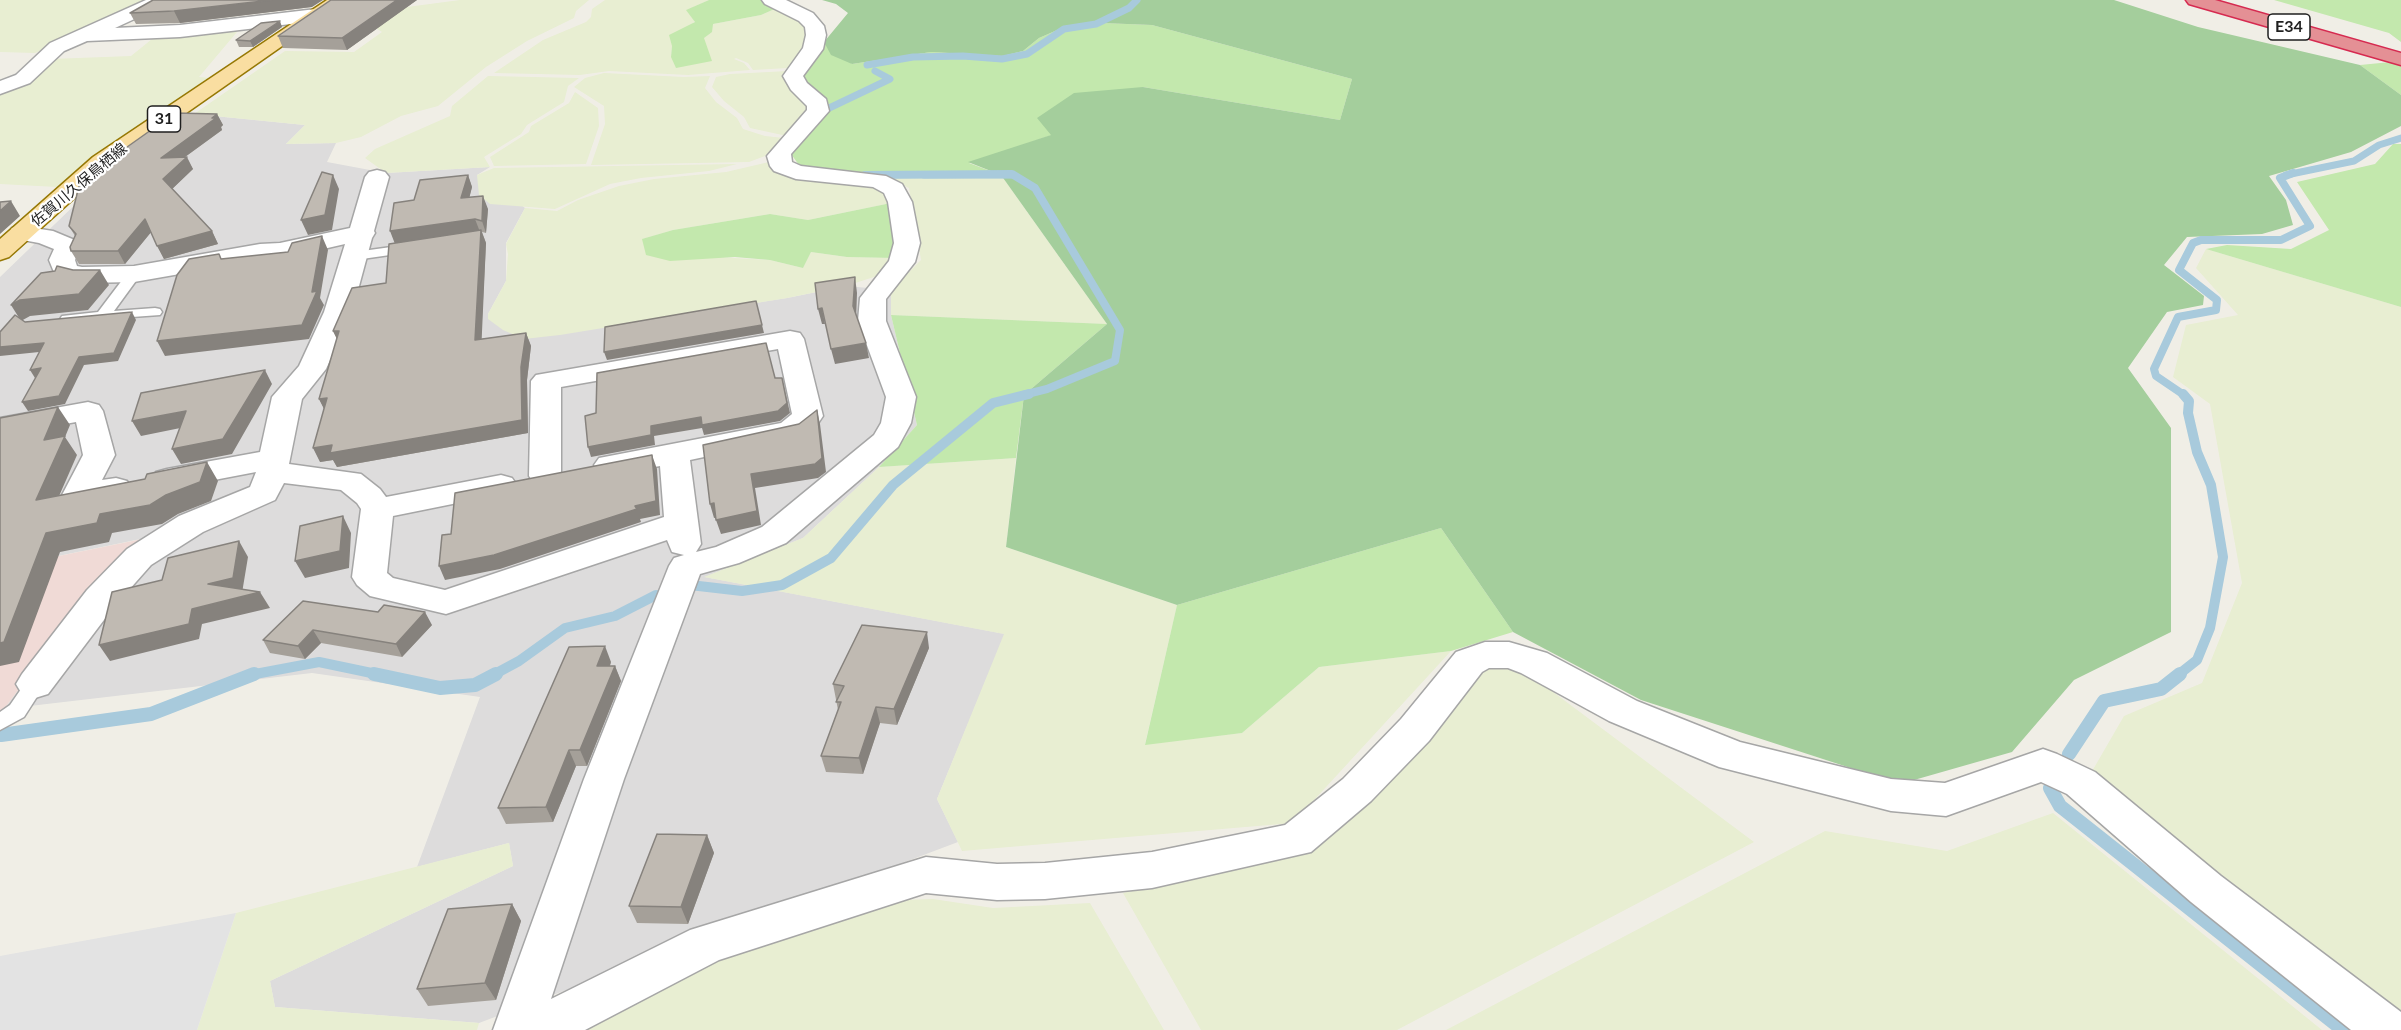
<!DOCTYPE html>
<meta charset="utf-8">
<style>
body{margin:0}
canvas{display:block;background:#f0eee6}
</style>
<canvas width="2401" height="1030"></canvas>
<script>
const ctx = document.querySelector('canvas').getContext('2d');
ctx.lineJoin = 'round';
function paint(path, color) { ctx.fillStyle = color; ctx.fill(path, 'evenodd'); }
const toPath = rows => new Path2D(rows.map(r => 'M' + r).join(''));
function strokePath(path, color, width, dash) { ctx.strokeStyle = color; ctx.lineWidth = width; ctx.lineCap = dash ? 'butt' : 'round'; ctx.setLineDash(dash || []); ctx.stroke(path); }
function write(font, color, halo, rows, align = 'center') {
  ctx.font = font + ' Lato,"Noto Sans JP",sans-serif'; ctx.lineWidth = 4.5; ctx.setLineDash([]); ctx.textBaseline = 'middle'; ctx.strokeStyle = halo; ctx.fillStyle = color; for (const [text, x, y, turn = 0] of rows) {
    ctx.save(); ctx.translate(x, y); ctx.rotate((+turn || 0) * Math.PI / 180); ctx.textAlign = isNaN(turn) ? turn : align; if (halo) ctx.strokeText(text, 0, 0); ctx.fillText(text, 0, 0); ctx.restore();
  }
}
paint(toPath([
 [194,114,305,125,286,144,336,143,327,162,386,173,490,167,477,175,502,205,521,205,525,208,506,243,506,281,488,314,524,339,787,298,846,286,891,290,891,315,917,425,879,467,803,538,705,577,1005,634,937,799,958,842,479,1023,275,1007,270,981,513,866,509,843,417,867,480,697,312,673,4,709,100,581,160,535,0,568,0,277,84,196]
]), '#dddcdc');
paint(toPath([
 [162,535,100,581,4,709,0,711,0,568]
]), '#f0dad6');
paint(toPath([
 [0,0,154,0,35,53,0,52],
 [460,0,589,0,576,11,574,18,527,41,486,67,438,106,401,116,361,137,336,143,286,144,305,125,194,114,285,51,354,52,382,32,354,14],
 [605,0,709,0,687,10,695,21,672,46,671,57,704,38,713,24,761,15,779,7,801,19,810,35,802,55,788,68,753,70,748,63,736,58,734,59,744,63,750,70,688,75,609,71,580,75,494,73,543,40,586,22,591,17,592,9],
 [242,26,199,77,210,78,115,142,57,187,0,184,0,92,51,59,131,56,157,35],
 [788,71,786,78,789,87,807,99,809,112,787,136,750,128,744,117,724,101,712,87,716,77,730,74],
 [604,73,684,77,710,76,705,88,716,102,737,118,743,129,765,136,784,138,765,156,749,162,591,165,605,124,604,106,574,87,585,78],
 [488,76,579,78,568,86,564,102,527,125,521,134,484,157,490,167,386,173,365,158,375,149,450,116,452,106],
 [575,92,598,108,599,126,586,164,494,166,490,157,529,132,531,126,569,103],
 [769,162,879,188,889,197,891,203,808,220,770,214,673,230,643,239,716,257,770,260,803,268,811,252,847,257,895,258,877,276,846,286,787,298,560,335,524,339,503,330,488,319,488,314,506,281,508,254,506,244,525,208,557,211,578,200,619,186,654,179,726,172],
 [737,164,709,171,641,178,610,184,555,209,490,204,479,195,477,175,494,168],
 [1001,175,1107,324,891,315,891,290,921,260,909,188,888,178],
 [2206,249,2401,307,2401,1015,2091,773,2124,716,2202,683,2242,583,2210,404,2173,377,2186,325,2238,315,2196,268],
 [1016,458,1006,547,1177,605,1145,744,1242,733,1319,667,1451,651,1293,823,962,851,937,799,1004,634,704,577,803,538,879,467],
 [1492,664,1521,668,1754,842,1397,1030,1201,1030,1123,893,1305,853,1481,672],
 [2053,813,2322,1030,1446,1030,1825,831,1947,851],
 [509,843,513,866,270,981,275,1007,479,1023,477,1030,197,1030,236,913],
 [933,899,993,908,1090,903,1164,1030,571,1030,705,964,903,900]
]), '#e8eed2');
paint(toPath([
 [709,0,761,0,779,7,761,15,713,24,712,32,704,38,712,61,676,68,671,57,672,46,669,35,695,22,686,10],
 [2274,0,2401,0,2401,42,2389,33],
 [1102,23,1152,25,1352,79,1340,120,1143,87,1052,135,969,163,1001,175,888,178,799,165,791,154,832,107,802,79,824,42,852,64,931,52,1003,56,1023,51,1039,38,1062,28],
 [2401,61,2401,95,2360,65],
 [2393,144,2401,144,2401,307,2206,249,2227,245,2291,249,2329,230,2297,182,2375,164],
 [891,203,895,258,847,257,811,252,803,268,770,260,735,257,670,261,646,255,642,239,673,230,770,214,808,220],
 [891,315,1107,324,1024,395,1016,458,879,467,917,425],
 [1441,528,1513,632,1451,651,1319,667,1242,733,1145,745,1177,605]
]), '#c3e8ad');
paint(toPath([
 [822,0,2114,0,2198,27,2360,65,2401,95,2401,126,2351,152,2269,176,2286,200,2293,225,2262,234,2187,237,2164,265,2204,296,2203,305,2167,312,2128,368,2171,428,2171,632,2074,680,2012,752,1900,784,1641,700,1513,632,1441,528,1177,605,1006,547,1024,395,1107,324,1001,175,968,162,1051,135,1037,118,1074,93,1143,87,1340,120,1352,79,1152,25,1102,23,1062,28,1039,38,1023,51,1003,56,931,52,852,64,831,55,824,42,848,13,836,4]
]), '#a4ce9c');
paint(toPath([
 [236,913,197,1030,0,1030,0,956]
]), '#e3e3e3');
strokePath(toPath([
 [867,65,913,57,963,56,1002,59,1027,54,1064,29,1096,24,1129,8,1137,0],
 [819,117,825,110,890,79,875,71],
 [924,175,1013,175],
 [2286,175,2354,161,2379,145,2401,138]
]), '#a8cadc', 7);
strokePath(toPath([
 [865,175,1012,174,1035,188,1120,330,1115,361,1047,389,1023,395],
 [2184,395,2156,376,2154,369,2178,317,2216,310,2217,300,2179,270,2193,243,2201,240,2281,240,2310,226,2280,178,2293,173]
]), '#a8cadc', 8);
strokePath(toPath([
 [690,585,742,591,782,585,831,558,893,485,993,403,1029,394],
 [250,675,319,662,381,675],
 [493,675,519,661,565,628,615,616,656,595],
 [2178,675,2197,660,2210,628,2223,557,2211,485,2197,452,2188,413,2189,401,2183,394]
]), '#a8cadc', 10);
strokePath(toPath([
 [374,674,440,688,475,685,496,674],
 [1,735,151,714,254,674],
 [2069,754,2104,701,2161,689,2180,674],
 [2050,788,2060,806,2343,1030]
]), '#a8cadc', 14);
const service = toPath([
 [413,244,420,248,418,251,355,260,348,256,355,252,413,244],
 [134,270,141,274,114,311,155,308,160,309,162,312,160,315,62,322,60,319,62,316,98,312,129,271,134,270],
 [35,676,42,679,45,684,42,689,24,717,0,730,0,712,10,705,28,679,35,676]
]);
const minor = toPath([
 [146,0,170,0,167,4,115,28,180,25,316,9,323,11,325,15,323,19,316,21,180,37,87,41,64,51,30,83,0,94,0,81,16,75,50,43,146,0],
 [762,0,786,0,813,13,824,26,826,35,823,49,803,76,807,83,826,99,829,111,791,154,792,162,801,166,886,176,902,184,912,202,920,243,915,262,886,299,886,321,916,397,911,423,898,447,786,543,739,563,700,574,624,779,551,999,690,930,926,857,997,864,1045,863,1152,852,1285,825,1343,779,1401,719,1456,652,1485,642,1509,642,1547,653,1637,701,1740,742,1891,779,1945,783,2043,749,2057,754,2095,772,2221,876,2401,1012,2401,1030,2351,1030,2191,902,2067,794,2041,782,1946,816,1891,811,1719,767,1609,721,1521,673,1508,668,1489,668,1482,672,1429,741,1371,801,1311,852,1152,888,1045,899,997,900,926,893,719,960,585,1030,493,1030,584,779,669,566,674,558,684,555,672,552,667,540,446,614,370,596,357,585,352,577,361,509,357,503,341,490,284,483,275,500,203,532,151,565,113,608,48,694,35,698,22,694,16,684,22,674,87,590,127,549,179,516,250,487,256,472,167,489,156,486,151,479,156,472,167,469,260,452,272,397,299,366,324,312,345,244,280,259,260,260,134,282,82,283,56,277,49,260,54,249,39,243,12,238,9,233,12,228,21,226,53,231,77,241,81,246,75,260,77,266,82,267,134,266,260,244,280,243,350,228,365,177,369,172,377,170,385,172,389,177,374,231,375,233,372,238,352,312,326,369,302,399,289,464,361,474,380,489,386,497,501,475,512,478,517,485,512,492,393,516,387,573,393,578,445,590,664,517,660,466,610,475,599,472,594,465,599,458,781,423,792,414,778,349,561,387,561,476,556,483,545,486,534,483,529,476,531,381,536,375,790,331,800,333,804,339,823,416,819,422,802,436,690,460,701,544,696,552,716,547,762,527,874,435,881,423,886,397,858,321,860,298,889,261,894,243,888,202,884,193,873,187,796,179,774,171,770,166,767,156,807,110,807,106,791,90,783,76,803,48,806,35,805,27,799,21,765,4,762,0],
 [88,402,99,405,103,411,115,455,102,480,116,478,127,481,132,488,127,495,78,505,67,502,62,495,83,455,76,422,0,436,0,418,88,402]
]);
const primary = toPath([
 [327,0,348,0,109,167,9,257,0,260,0,239,93,157,327,0]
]);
const motorway = toPath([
 [2186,0,2215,0,2401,53,2401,65,2189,4,2186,0]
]);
strokePath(service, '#a6a6a6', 3);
strokePath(minor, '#a6a6a6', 3);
strokePath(primary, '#967804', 3);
strokePath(motorway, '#d62a50', 3);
paint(service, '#fff');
paint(minor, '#fff');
paint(primary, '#f9dea1');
paint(motorway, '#e49095');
paint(toPath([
 [331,0,417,0,347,50,283,48,278,36],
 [312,7,180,23,136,24,130,13],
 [282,27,253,47,239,47,236,40],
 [217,114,223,125,221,127,222,130,185,157,193,169,172,189,212,231,218,244,164,259,151,232,125,264,79,264,71,251,75,236,69,226],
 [468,175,472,187,469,198,488,209,486,233,482,232,486,243,481,339,526,333,531,346,527,380,528,433,337,467,333,460,320,462,324,408,319,399,337,339,333,331,386,283,395,243,414,200],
 [303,601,432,625,402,657,321,643,305,659,270,653,263,640],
 [929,648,897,725,880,723,863,774,826,772,821,756,838,710,833,684],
 [611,662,610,666,615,666,621,681,587,766,576,766,553,822,506,824,498,808],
 [707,835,714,853,688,924,637,923,629,906],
 [512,904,521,921,496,1000,428,1006,417,989]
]), '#a5a099');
paint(toPath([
 [272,0,323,0,312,7,180,23,174,11],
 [397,0,417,0,347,50,342,38],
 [280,21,282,27,253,47,250,41],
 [217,114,223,125,221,127,222,130,167,170,161,158],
 [187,157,193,169,170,191,163,179],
 [333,175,339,189,332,230,308,235,301,220],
 [468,175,472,187,466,211,461,198],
 [483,196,488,209,486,233,482,221],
 [11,201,20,216,0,234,0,211],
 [145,219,152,231,125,264,118,251],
 [475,219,480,232,395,244,390,231],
 [481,230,486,243,481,354,475,340],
 [212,231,218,244,164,259,157,246],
 [322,236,328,250,320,298,324,305,309,339,165,356,157,341,312,292],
 [100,270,109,285,88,310,30,316,21,321,11,305,20,300],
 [855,277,857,293,856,322,853,306],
 [822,308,825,324,822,324,818,309],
 [132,312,136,320,118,361,84,365,65,404,28,411,22,402],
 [762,325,764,333,607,360,604,352],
 [333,331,339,331,340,345],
 [526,333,531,346,527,380,528,433,337,467,333,460,320,462,313,448,521,367],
 [44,343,49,351,0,356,0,347],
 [866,343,869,358,835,364,831,349],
 [41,368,46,377,35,378,30,370],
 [265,370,272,384,232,454,181,464,172,449],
 [782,378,790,413,780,421,704,435,702,428,654,436,655,445,591,457,588,447,651,426],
 [327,398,326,413,319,399],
 [58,407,70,425,65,437,77,455,49,519,36,500,44,440],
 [817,410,820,424,826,472,818,478,755,488,761,525,721,534,716,520,751,474],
 [186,411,195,425,141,436,132,421],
 [652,455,657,469,660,515,640,519,641,522,500,569,445,580,439,566,635,506],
 [207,462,218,481,211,501,178,514,162,524,112,533,109,542,60,552,19,662,0,666,0,643,46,533,100,514],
 [714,503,719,517,714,518,710,504],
 [343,516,351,533,349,568,305,578,295,561],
 [239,541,248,557,242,593,208,584],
 [260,592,270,608,202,624,199,639,110,661,99,645,192,609],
 [425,612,432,625,402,657,396,644],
 [313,630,321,643,305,659,298,646],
 [927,632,929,648,897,725,894,709],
 [605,646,611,662,604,682,597,666],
 [615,666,621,681,587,766,580,750],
 [876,707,880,723,863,774,859,758],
 [569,750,576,766,553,822,546,807],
 [707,835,714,853,688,924,681,907],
 [512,904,521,921,496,1000,485,983]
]), '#86827d');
const building = toPath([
 [153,0,272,0,174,11,130,13,153,0],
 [331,0,397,0,342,38,278,36,331,0],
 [280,21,250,41,236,40,261,23,280,21],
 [175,113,217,114,212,118,216,118,161,158,187,157,163,179,212,231,157,246,145,219,118,251,71,251,70,247,76,234,69,226,79,186,120,152,175,113],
 [322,172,333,175,325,215,301,220,322,172],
 [468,175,461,198,483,196,482,221,475,219,390,231,394,203,414,200,420,180,468,175],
 [11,201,0,211,0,202,11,201],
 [481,230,475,340,526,333,521,367,522,420,330,453,332,445,313,448,327,398,319,399,339,331,333,331,352,288,386,283,389,244,481,230],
 [322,236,312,292,317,291,302,325,157,341,177,275,189,259,219,254,221,259,288,252,292,243,322,236],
 [57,266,73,270,100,270,79,294,20,300,11,305,41,273,55,271,57,266],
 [855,277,853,306,866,343,831,349,822,308,818,309,815,283,855,277],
 [756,301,762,325,604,352,605,327,756,301],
 [132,312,114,353,79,357,59,396,22,402,41,368,30,370,44,343,0,347,0,332,15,315,25,322,132,312],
 [766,343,775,378,782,378,787,403,778,411,702,425,701,417,651,426,651,435,588,447,585,416,596,413,597,373,766,343],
 [265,370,223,439,172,449,186,411,132,421,141,393,265,370],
 [58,407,44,440,65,436,36,500,145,479,147,474,207,462,200,482,166,495,150,505,100,514,97,523,46,533,4,642,0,643,0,418,58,407],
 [817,410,822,458,815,464,751,474,757,511,716,520,714,503,710,504,703,445,799,424,817,410],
 [652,455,656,501,635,506,637,509,494,555,439,566,442,535,451,534,455,493,652,455],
 [343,516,340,551,295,561,300,526,343,516],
 [239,541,233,578,208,584,260,592,192,609,189,624,99,645,112,592,162,580,168,558,239,541],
 [303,601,378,612,384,605,425,612,396,644,313,630,298,646,263,640,303,601],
 [862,625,927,632,894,709,876,707,859,758,821,756,841,702,836,702,844,686,833,684,862,625],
 [605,646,597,666,615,666,580,750,569,750,546,807,498,808,569,647,605,646],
 [657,834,707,835,681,907,629,906,657,834],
 [512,904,485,983,417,989,448,909,512,904]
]);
paint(building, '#c0bab2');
strokePath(building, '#86827d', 1.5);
write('15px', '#1f1f1f', '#fff', [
 ["佐賀川久保鳥栖線",79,185,-40]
]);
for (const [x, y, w] of [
 [2289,27,42],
 [164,119,33]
]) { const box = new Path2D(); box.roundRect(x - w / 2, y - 13, w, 26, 4.5); ctx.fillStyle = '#fff'; ctx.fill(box); strokePath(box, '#1f1f1f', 1.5); }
write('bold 16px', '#1f1f1f', null, [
 ["E34",2289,27],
 ["31",164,119]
]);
</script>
